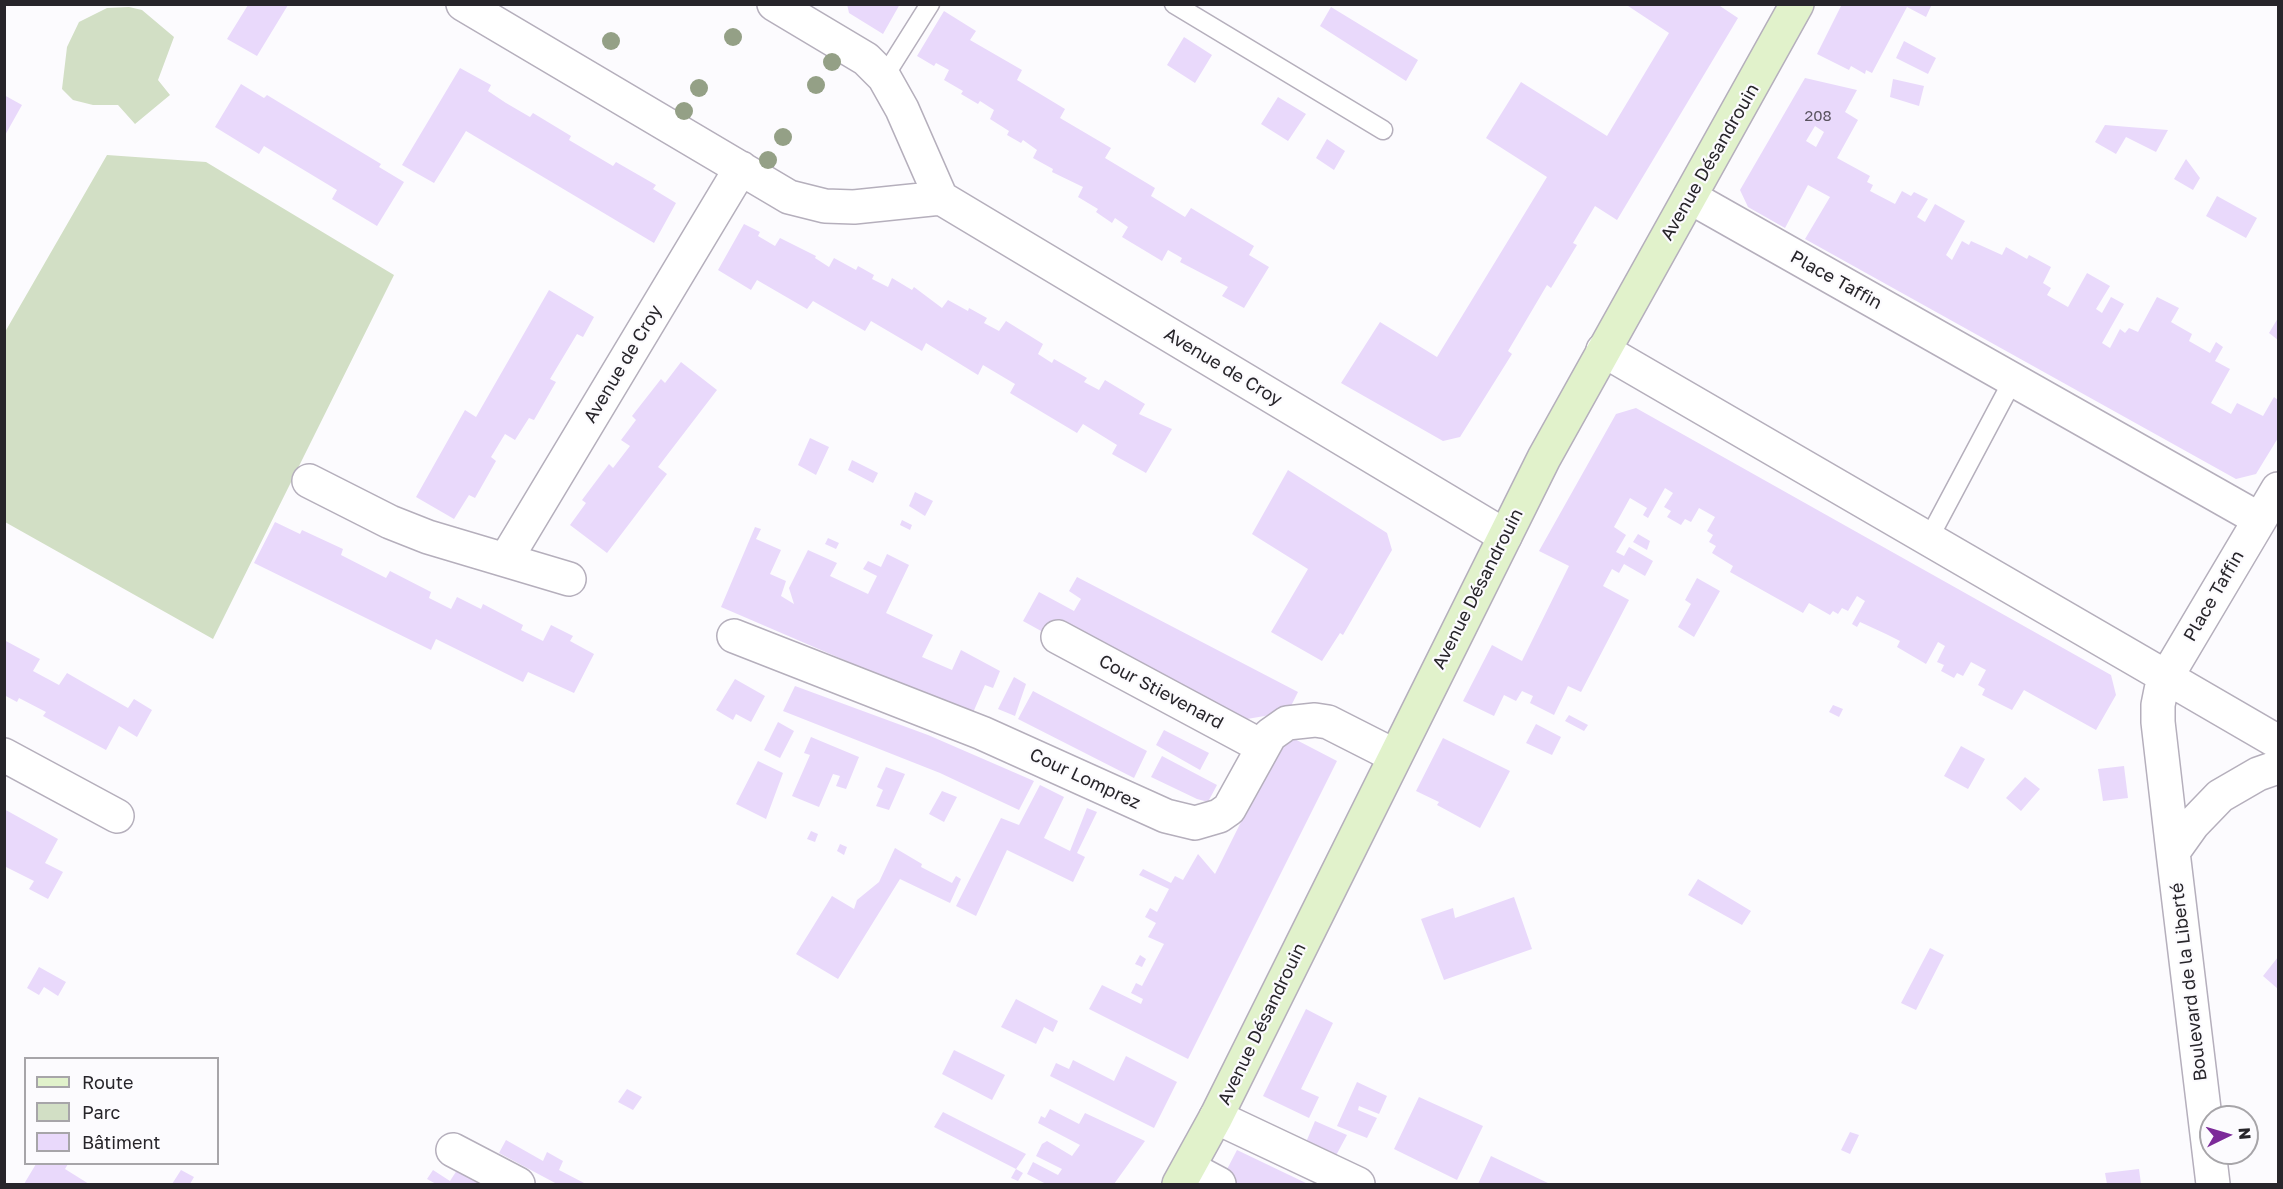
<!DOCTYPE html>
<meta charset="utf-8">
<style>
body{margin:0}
#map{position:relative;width:2283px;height:1189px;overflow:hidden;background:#fcfbfe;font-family:"Golos Text",sans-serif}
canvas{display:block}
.frame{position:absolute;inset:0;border:6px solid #27252a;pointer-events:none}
.legend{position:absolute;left:24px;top:1057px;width:195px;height:108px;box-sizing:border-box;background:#fcfbfe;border:2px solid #a7a5a9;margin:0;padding:8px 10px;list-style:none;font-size:18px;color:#27252a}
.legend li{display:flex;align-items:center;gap:12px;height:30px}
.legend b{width:30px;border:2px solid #a7a5a9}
.north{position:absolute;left:2199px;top:1105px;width:60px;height:60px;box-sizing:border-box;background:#fcfbfe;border:2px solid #a7a5a9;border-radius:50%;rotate:85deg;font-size:16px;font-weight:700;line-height:24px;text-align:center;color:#27252a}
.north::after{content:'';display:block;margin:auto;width:21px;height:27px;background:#7c2a99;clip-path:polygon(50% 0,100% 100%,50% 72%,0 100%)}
</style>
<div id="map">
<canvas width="2283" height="1189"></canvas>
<div class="frame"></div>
<ul class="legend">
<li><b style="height:8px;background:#e1f2cb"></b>Route</li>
<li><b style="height:16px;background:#d2dfc5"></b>Parc</li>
<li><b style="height:16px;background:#e9d9fb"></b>Bâtiment</li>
</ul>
<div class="north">N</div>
</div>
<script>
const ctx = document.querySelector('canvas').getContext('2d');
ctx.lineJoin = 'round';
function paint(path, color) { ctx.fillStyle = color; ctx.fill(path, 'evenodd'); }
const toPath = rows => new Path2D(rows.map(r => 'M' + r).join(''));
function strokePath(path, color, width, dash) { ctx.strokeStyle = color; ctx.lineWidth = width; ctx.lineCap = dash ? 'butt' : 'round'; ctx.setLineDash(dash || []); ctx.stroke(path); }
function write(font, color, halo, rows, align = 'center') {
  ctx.font = font + ' "Golos Text",sans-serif'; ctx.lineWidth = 4.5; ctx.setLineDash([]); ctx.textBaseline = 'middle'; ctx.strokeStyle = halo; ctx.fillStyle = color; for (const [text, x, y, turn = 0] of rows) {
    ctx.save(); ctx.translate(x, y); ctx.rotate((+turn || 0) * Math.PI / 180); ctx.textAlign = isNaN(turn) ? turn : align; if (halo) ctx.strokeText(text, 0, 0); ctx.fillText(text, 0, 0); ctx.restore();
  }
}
paint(toPath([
 [129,7,142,10,174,37,158,80,170,95,135,124,118,105,93,105,73,100,62,89,67,47,79,22,107,8],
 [107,155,206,162,394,275,213,639,5,522,5,332]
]), '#d2dfc5');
paint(toPath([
 [847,4,900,4,883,34,849,13],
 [1625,4,1717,4,1738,18,1617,220,1595,206,1573,243,1577,245,1551,288,1547,285,1508,351,1512,354,1460,437,1443,441,1341,383,1380,322,1437,357,1547,177,1486,138,1521,82,1607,136,1669,33],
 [1842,4,1932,4,1926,17,1907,7,1872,73,1866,70,1865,74,1851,66,1849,70,1817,54],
 [248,5,288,5,257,56,227,39],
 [1331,7,1418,60,1406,81,1320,26],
 [944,11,976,31,970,40,1022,70,1017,80,1065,109,1060,118,1111,148,1105,158,1155,188,1151,196,1185,217,1191,208,1254,246,1249,255,1269,267,1244,308,1222,296,1228,287,1180,262,1182,258,1168,250,1162,261,1122,237,1128,227,1115,218,1112,223,1096,212,1098,209,1078,197,1083,187,1052,172,1053,169,1033,158,1037,150,1023,140,1021,143,1007,135,1009,131,990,119,994,110,980,101,978,104,961,94,963,91,944,80,949,70,936,63,934,66,917,56],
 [1184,37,1212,55,1195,83,1167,65],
 [1904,41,1936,58,1928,74,1896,58],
 [460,68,491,85,488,91,506,103,530,117,533,113,571,136,569,140,613,166,616,162,656,185,653,189,676,203,654,243,466,131,434,183,402,165],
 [1805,78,1857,90,1845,112,1858,120,1837,158,1870,176,1867,182,1873,185,1870,191,1895,204,1902,191,1911,196,1914,192,1928,199,1917,217,1925,222,1935,204,1965,221,1946,255,1952,260,1962,241,1969,245,1971,241,2002,255,2006,247,2027,259,2029,255,2051,267,2043,283,2051,288,2047,295,2068,307,2087,273,2110,286,2096,309,2102,313,2111,297,2124,304,2102,343,2110,348,2120,329,2125,333,2129,328,2138,332,2157,297,2179,308,2171,322,2192,334,2189,341,2210,353,2216,342,2223,347,2215,361,2230,369,2211,403,2231,414,2237,403,2263,416,2274,397,2278,400,2278,438,2256,474,2236,479,1805,239,1830,197,1808,185,1785,228,1748,207,1740,190],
 [1815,126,1824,132,1816,147,1806,141],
 [1893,79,1924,86,1919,106,1890,97],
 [241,84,264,98,267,95,381,164,379,167,404,182,377,226,332,199,337,190,264,146,259,154,215,127],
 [4,95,22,105,4,137],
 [1278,97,1306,114,1288,141,1261,124],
 [2105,125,2129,127,2168,130,2156,152,2126,137,2116,154,2095,142],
 [1327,139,1345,151,1334,170,1316,158],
 [2186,159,2200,178,2193,190,2174,179],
 [2217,196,2257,218,2246,238,2206,216],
 [744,224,760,232,758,236,775,246,780,238,816,256,815,258,829,267,834,258,856,270,858,266,874,275,872,279,888,287,892,278,912,290,914,287,942,308,948,300,968,311,969,308,987,318,984,323,999,331,1006,321,1043,344,1038,354,1052,363,1054,359,1087,378,1084,382,1099,390,1105,380,1145,404,1139,414,1172,429,1146,473,1112,454,1117,445,1083,424,1077,433,1010,393,1015,384,983,365,978,375,926,343,922,351,871,321,865,331,813,301,807,309,757,280,751,290,718,270],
 [549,290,594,317,583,337,577,334,550,379,556,382,534,420,529,418,515,440,505,434,491,457,496,461,475,498,469,495,454,519,416,497,465,410,476,417],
 [2278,318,2278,340,2269,333],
 [681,362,717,390,658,467,667,474,607,553,570,525,586,503,582,500,609,464,613,468,630,446,621,440,636,420,632,416,661,379,665,383],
 [1636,408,2111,675,2116,695,2096,730,2024,690,2012,710,1982,695,1985,689,1978,685,1986,670,1971,662,1963,676,1957,673,1954,678,1941,671,1944,665,1937,662,1945,646,1938,642,1926,664,1897,647,1900,641,1886,634,1860,622,1857,627,1852,624,1865,601,1857,596,1848,611,1842,608,1838,614,1833,611,1830,615,1809,603,1803,613,1730,572,1733,566,1712,553,1716,546,1709,542,1713,535,1707,531,1715,517,1699,508,1691,522,1685,519,1681,525,1667,517,1671,511,1664,507,1673,493,1665,488,1648,518,1643,515,1647,508,1630,498,1614,527,1626,535,1616,552,1624,556,1629,547,1653,561,1645,576,1624,564,1619,573,1612,569,1603,586,1629,600,1581,692,1568,686,1554,715,1530,703,1533,696,1522,691,1516,701,1504,695,1494,716,1463,701,1492,645,1522,661,1569,566,1539,551,1616,414],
 [810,438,829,447,816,475,798,465],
 [852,460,878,473,873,483,848,470],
 [1288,470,1387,533,1392,550,1343,635,1340,633,1322,661,1271,632,1308,569,1252,534],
 [915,492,933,501,925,516,909,506],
 [902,520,912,525,910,530,900,525],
 [275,522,300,534,302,530,343,549,341,555,386,578,390,571,431,592,429,598,451,609,457,597,481,609,483,604,523,625,521,630,543,641,551,625,573,636,570,641,594,654,574,693,528,672,523,682,436,639,431,650,254,563],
 [755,527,761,529,756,539,781,550,770,574,786,581,781,596,794,604,789,588,808,550,837,563,830,576,868,594,877,576,863,569,868,561,881,567,887,554,909,565,886,613,933,635,922,657,952,670,961,650,1000,671,993,688,985,685,972,715,721,607],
 [1638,534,1650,541,1647,550,1633,542],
 [828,538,839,543,836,549,825,544],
 [1077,577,1298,692,1288,712,1247,719,1060,620,1052,637,1023,621,1039,592,1074,611,1081,599,1069,591],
 [1697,578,1720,591,1694,637,1678,627,1691,604,1685,600],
 [4,640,40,659,33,671,59,685,67,673,128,708,134,699,152,710,137,737,119,726,106,750,43,716,46,712,19,698,17,702,4,695],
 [1014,677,1026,684,1015,716,998,709],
 [735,679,765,696,751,722,736,714,733,720,716,710],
 [795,686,928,735,1034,781,1019,810,940,773,783,711],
 [1033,691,1147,751,1134,778,1018,719],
 [1833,705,1843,709,1839,717,1829,712],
 [1569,715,1588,725,1584,731,1565,721],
 [778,722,794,731,780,758,764,750],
 [1536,724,1561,737,1552,755,1526,743],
 [1164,730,1209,753,1200,770,1156,745],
 [1285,734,1337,761,1188,1059,1089,1009,1102,985,1141,1004,1143,999,1131,993,1136,983,1142,986,1164,944,1148,937,1156,923,1145,917,1150,908,1157,912,1169,889,1139,875,1143,869,1171,883,1175,876,1183,880,1198,854,1215,874],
 [811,737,859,757,846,789,836,786,840,776,833,774,819,807,792,796,810,755,804,753],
 [1443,738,1510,771,1480,828,1437,805,1439,802,1416,791],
 [1961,746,1985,759,1968,789,1944,776],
 [1162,756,1217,785,1208,802,1197,799,1151,777],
 [758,761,783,773,766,819,736,804],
 [2124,766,2128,798,2103,801,2098,769],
 [886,767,905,774,889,810,876,806,883,790,877,787],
 [2025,777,2040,789,2021,811,2006,798],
 [1040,785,1064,797,1044,838,1070,851,1087,808,1097,812,1077,853,1085,857,1073,882,1007,850,976,916,956,906,1001,818,1019,825],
 [942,791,957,797,944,822,929,814],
 [4,809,58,839,45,863,63,872,48,899,29,889,34,881,4,866],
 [811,831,818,834,815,842,807,839],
 [840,844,847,847,844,855,837,851],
 [895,848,922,864,921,867,952,883,956,876,961,879,950,903,900,879,838,979,796,954,832,896,854,909,857,900,879,882],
 [1698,879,1751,911,1742,925,1688,895],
 [1514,897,1532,949,1444,980,1421,919,1453,908,1455,918],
 [1930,948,1944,955,1916,1010,1901,1003],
 [1140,955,1146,959,1142,967,1135,964],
 [2278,957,2278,989,2263,976],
 [39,967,66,982,58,996,44,987,39,995,27,988],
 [1016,999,1058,1021,1053,1032,1044,1027,1036,1044,1001,1027],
 [1306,1009,1333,1023,1301,1089,1319,1097,1309,1118,1263,1096],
 [954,1050,1005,1075,992,1100,942,1074],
 [1126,1056,1177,1082,1154,1128,1050,1076,1056,1063,1069,1069,1073,1060,1114,1081],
 [1357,1082,1387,1096,1379,1114,1359,1106,1358,1110,1377,1118,1367,1138,1337,1126],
 [627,1089,642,1097,633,1110,618,1102],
 [1419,1097,1483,1126,1457,1180,1394,1149],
 [1050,1109,1079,1124,1085,1113,1145,1141,1114,1184,1046,1184,1027,1174,1033,1162,1058,1175,1062,1169,1036,1156,1042,1144,1047,1141,1072,1156,1080,1145,1038,1123,1041,1116,1045,1118],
 [943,1112,1026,1154,1016,1169,1023,1173,1018,1181,1011,1178,1016,1169,934,1127],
 [1315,1121,1347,1135,1333,1161,1304,1147],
 [1850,1132,1859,1135,1850,1154,1841,1150],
 [506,1140,543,1161,547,1152,563,1161,559,1170,586,1184,557,1184,499,1153],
 [1237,1150,1308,1184,1238,1184,1223,1177],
 [1491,1156,1529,1174,1550,1184,1478,1184],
 [36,1164,68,1164,65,1169,89,1184,24,1184],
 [459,1167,491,1184,436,1184,427,1179,433,1170,450,1181],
 [2139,1169,2141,1184,2107,1184,2105,1173],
 [181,1170,194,1177,190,1184,172,1184]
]), '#e9d9fb');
const lane = toPath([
 [1174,4,1383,130],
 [884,77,930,4],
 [1929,538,2013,380]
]);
const street = toPath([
 [463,4,789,197,825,206,854,207,941,198],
 [774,4,866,59,884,77,902,109,941,198,1505,536],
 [1690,197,2259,519],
 [1603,350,2278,742],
 [309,481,390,522,428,537,569,579],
 [506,559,741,168],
 [734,636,982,733,1166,816,1195,823,1219,816,1229,809,1270,735,1287,723,1315,720,1328,722,1395,756],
 [1058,637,1263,747],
 [4,755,117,816],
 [2173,852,2158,722,2158,705,2161,690,2167,676,2278,489],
 [1216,1117,1358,1184],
 [453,1150,518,1184],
 [1189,1168,1219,1184],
 [2213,1184,2173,852,2193,824,2220,796,2258,774,2278,767]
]);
const secondary = toPath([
 [1179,1184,1216,1117,1544,458,1797,4]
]);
strokePath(lane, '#b5afbc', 21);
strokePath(street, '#b5afbc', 36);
strokePath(secondary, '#b5afbc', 36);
strokePath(lane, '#fff', 18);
strokePath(street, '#fff', 33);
strokePath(secondary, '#e1f2cb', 33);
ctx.fillStyle = '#94a086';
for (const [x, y] of [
 [733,37],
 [611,41],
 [832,62],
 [816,85],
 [699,88],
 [684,111],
 [783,137],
 [768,160]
]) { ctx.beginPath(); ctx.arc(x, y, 9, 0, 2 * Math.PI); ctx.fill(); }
write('15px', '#58525e', null, [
 ["208",1818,116]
]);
write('18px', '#27252a', '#fcfbfe', [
 ["Avenue Désandrouin",1710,162,-60],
 ["Place Taffin",1836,280,29],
 ["Avenue de Croy",623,364,-59],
 ["Avenue de Croy",1223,367,31],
 ["Avenue Désandrouin",1478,589,-63],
 ["Place Taffin",2214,596,-60],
 ["Cour Stievenard",1161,692,28],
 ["Cour Lomprez",1085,779,25],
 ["Boulevard de la Liberté",2189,982,-97],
 ["Avenue Désandrouin",1262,1024,-64]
]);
</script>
